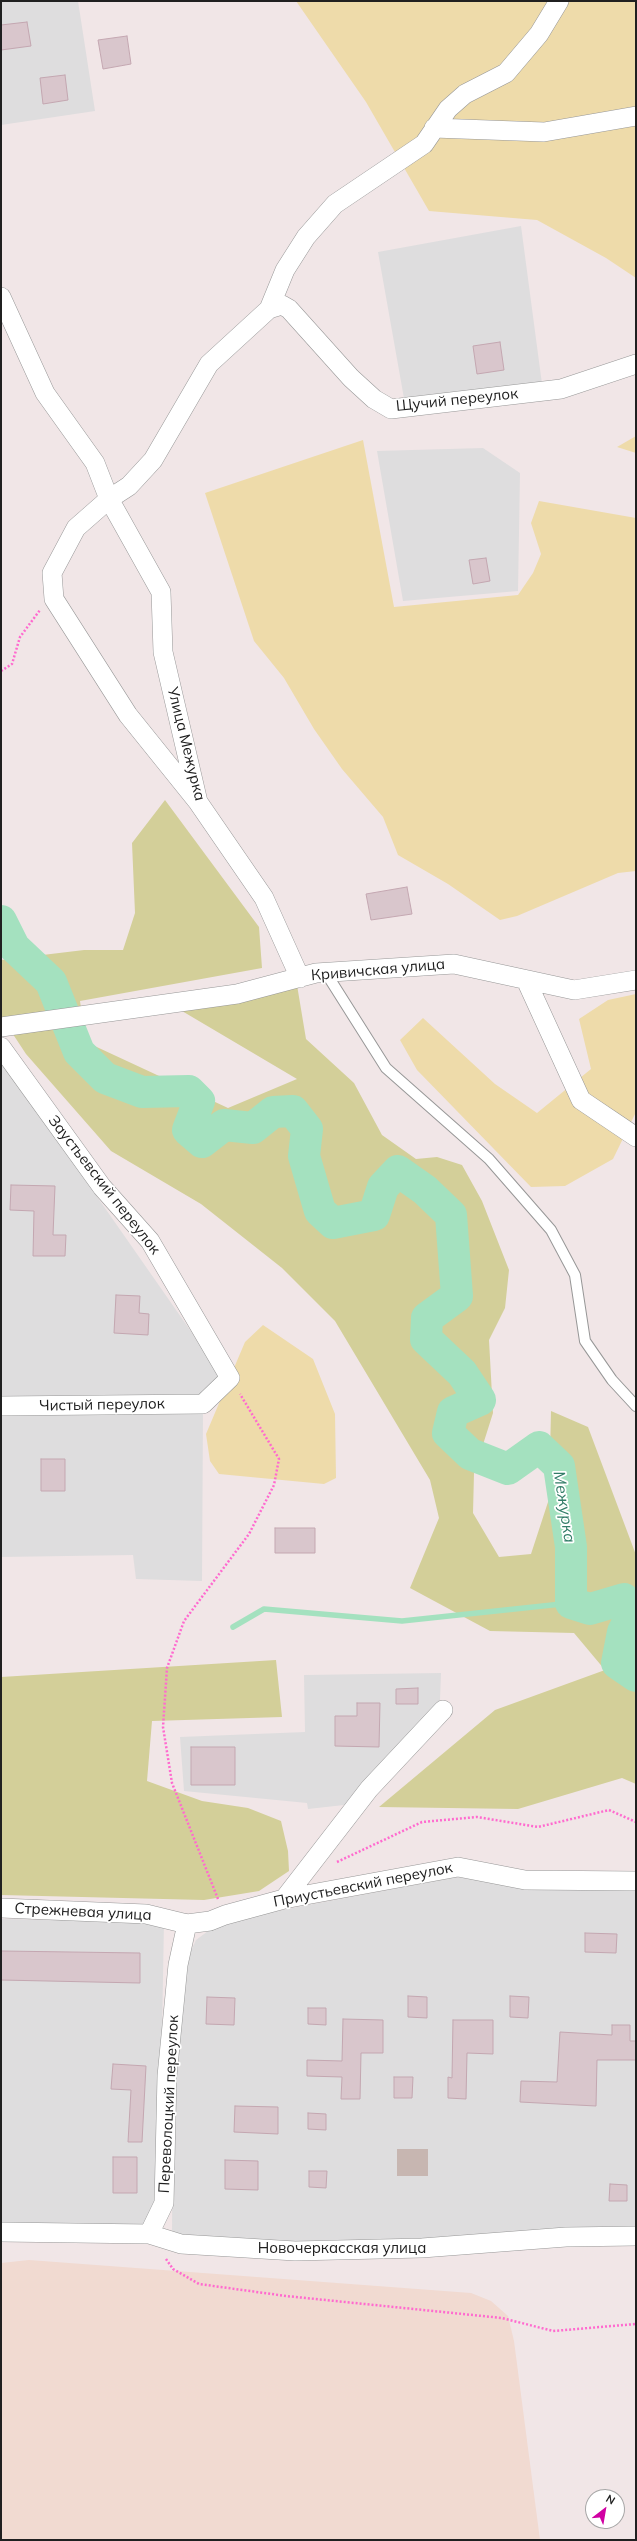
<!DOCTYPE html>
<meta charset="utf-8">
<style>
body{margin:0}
#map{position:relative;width:637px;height:2541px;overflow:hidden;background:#f1e6e7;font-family:Mulish,sans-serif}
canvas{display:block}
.frame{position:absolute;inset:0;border:2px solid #202020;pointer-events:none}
.north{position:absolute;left:585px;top:2489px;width:40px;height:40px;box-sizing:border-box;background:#fff;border:1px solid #a6a6a6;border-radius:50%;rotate:31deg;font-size:11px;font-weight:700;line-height:16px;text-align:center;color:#202020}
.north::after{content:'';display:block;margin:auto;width:14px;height:18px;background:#d100a3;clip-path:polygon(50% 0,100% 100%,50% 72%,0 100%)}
</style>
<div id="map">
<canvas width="637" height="2541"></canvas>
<div class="frame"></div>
<div class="north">N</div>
</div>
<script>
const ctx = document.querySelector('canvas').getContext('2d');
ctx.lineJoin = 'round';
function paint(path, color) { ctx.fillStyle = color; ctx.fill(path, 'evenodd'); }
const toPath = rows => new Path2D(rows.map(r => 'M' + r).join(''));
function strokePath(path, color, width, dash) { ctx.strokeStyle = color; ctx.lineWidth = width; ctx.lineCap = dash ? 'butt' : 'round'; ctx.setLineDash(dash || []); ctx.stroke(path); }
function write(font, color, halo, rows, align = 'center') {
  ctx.font = font + ' Mulish,sans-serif'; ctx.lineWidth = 3.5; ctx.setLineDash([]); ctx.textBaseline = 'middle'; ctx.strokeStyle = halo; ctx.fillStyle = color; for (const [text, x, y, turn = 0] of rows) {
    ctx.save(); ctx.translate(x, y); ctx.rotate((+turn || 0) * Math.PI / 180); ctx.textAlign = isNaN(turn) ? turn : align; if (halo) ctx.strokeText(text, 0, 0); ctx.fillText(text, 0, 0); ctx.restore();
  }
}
paint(toPath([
 [1,1,78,1,95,111,1,125],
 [521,226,542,384,405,404,378,252],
 [483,448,520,473,518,591,403,601,377,451],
 [1,1059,220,1373,213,1386,200,1395,1,1399],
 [203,1410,202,1581,136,1579,133,1555,1,1557,1,1413],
 [441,1673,440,1700,344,1805,308,1809,307,1803,184,1791,180,1737,305,1732,304,1675],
 [456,1877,524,1886,636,1885,636,2230,303,2247,185,2238,172,2233,173,2078,185,1963,196,1940,212,1928,234,1919],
 [1,1919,164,1921,159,2202,145,2224,1,2226]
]), '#deddde');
paint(toPath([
 [397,2149,428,2149,428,2176,397,2176]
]), '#c7b6b1');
paint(toPath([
 [29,2260,471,2293,491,2301,508,2316,514,2341,540,2540,1,2540,1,2263]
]), '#f1dad1');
paint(toPath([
 [296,1,636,1,636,278,606,258,537,220,429,211,366,102],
 [636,436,636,453,617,447],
 [363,440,394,607,518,595,533,573,541,554,531,523,539,501,636,518,636,871,618,873,517,916,500,920,448,884,398,855,383,817,342,769,314,729,284,678,254,641,205,493],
 [636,994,636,1112,613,1159,565,1186,531,1187,417,1070,400,1040,423,1018,495,1084,537,1113,591,1069,579,1019,608,1000],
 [263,1325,313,1359,335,1414,336,1478,324,1484,219,1474,210,1461,206,1434,245,1342]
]), '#eedbaa');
paint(toPath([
 [165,800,259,927,262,968,80,1001,86,1042,228,1108,297,1079,182,1011,297,985,306,1039,354,1083,382,1135,416,1159,437,1157,462,1165,482,1201,509,1270,505,1308,489,1340,493,1413,474,1473,473,1513,499,1557,531,1554,549,1499,551,1411,588,1427,636,1555,636,1784,622,1778,518,1809,379,1807,495,1710,605,1670,574,1633,490,1631,410,1588,439,1518,430,1480,335,1321,282,1268,201,1204,111,1151,26,1054,1,1016,1,960,84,950,123,950,135,913,132,843],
 [276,1660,282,1717,152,1721,147,1781,202,1801,248,1808,281,1821,288,1851,289,1871,259,1891,204,1900,1,1895,1,1677]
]), '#d3cf99');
strokePath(toPath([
 [233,1627,264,1609,402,1621,571,1603]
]), '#a4e1bf', 5.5);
strokePath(toPath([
 [1,921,14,947,51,982,79,1052,105,1078,142,1092,189,1091,199,1101,188,1130,202,1142,224,1125,253,1128,273,1112,293,1111,307,1129,304,1156,320,1211,333,1223,374,1215,383,1187,398,1171,425,1190,451,1215,457,1296,427,1318,426,1339,462,1373,480,1400,453,1412,448,1433,470,1454,508,1469,539,1447,559,1466,571,1547,571,1603,590,1609,624,1599,635,1610,623,1632,617,1663,636,1676]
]), '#a4e1bf', 32);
const building = toPath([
 [27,22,31,46,1,50,1,25,27,22],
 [127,36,131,64,103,69,98,40,127,36],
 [65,75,68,100,43,104,40,78,65,75],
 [500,342,504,370,477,374,473,346,500,342],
 [486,558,490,581,473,584,469,560,486,558],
 [407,887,412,914,371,920,366,894,407,887],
 [11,1185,55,1186,53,1235,66,1235,65,1256,33,1256,34,1211,10,1210,11,1185],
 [116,1295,140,1296,139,1313,149,1314,148,1335,114,1333,116,1295],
 [41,1459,65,1459,65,1491,41,1491,41,1459],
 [275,1528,315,1528,315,1553,275,1553,275,1528],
 [418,1688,418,1704,396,1704,396,1689,418,1688],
 [357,1703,380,1703,379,1747,335,1746,335,1716,357,1716,357,1703],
 [191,1747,235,1747,235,1785,191,1785,191,1747],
 [585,1933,617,1934,616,1953,585,1952,585,1933],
 [1,1951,140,1953,140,1983,1,1980,1,1951],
 [408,1996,427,1997,427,2018,408,2017,408,1996],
 [510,1996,529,1997,528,2018,510,2017,510,1996],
 [207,1997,235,1998,234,2025,206,2024,207,1997],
 [308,2008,326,2008,326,2025,308,2024,308,2008],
 [343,2019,383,2020,383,2053,361,2053,360,2099,341,2099,342,2077,307,2076,307,2060,342,2061,343,2019],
 [453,2020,493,2020,493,2054,467,2053,466,2099,448,2098,448,2077,452,2078,453,2020],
 [612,2025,630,2025,630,2041,636,2041,636,2060,597,2060,596,2106,520,2102,521,2081,557,2082,560,2032,612,2035,612,2025],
 [113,2064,146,2066,142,2142,128,2142,131,2090,111,2089,113,2064],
 [394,2077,413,2077,412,2098,394,2098,394,2077],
 [235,2106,278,2107,278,2134,234,2132,235,2106],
 [308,2113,326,2114,326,2130,308,2129,308,2113],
 [113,2157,137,2157,137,2193,113,2193,113,2157],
 [225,2160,258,2161,258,2190,225,2189,225,2160],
 [309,2171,327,2171,326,2188,309,2187,309,2171],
 [610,2184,627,2185,627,2201,609,2201,610,2184]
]);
paint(building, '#d9c6cc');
strokePath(building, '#c4a7b1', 1);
const service = toPath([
 [326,973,386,1068,489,1159,551,1230,575,1275,585,1341,612,1380,636,1406]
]);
const minor = toPath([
 [434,128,544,132,636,116],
 [1,297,45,393,95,463,109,499,161,592,163,652,198,802,264,898,300,978],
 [269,309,282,305,289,309,351,378,374,399,391,409,561,389,636,364],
 [198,802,128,715,54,599,52,573,76,528,109,499,129,486,153,460,209,364,269,309,285,270,306,237,335,204,424,144,448,109,465,94,506,73,539,34,559,1],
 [526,980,581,1100,636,1137],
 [1,1027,237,994,316,973,454,964,574,990,636,980],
 [1,1047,102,1187,150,1241,230,1378,203,1404,1,1406],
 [284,1899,369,1789,443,1710],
 [1,1908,146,1914,187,1924,210,1921,225,1915,284,1899,458,1867,525,1880,636,1881],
 [1,2232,149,2234,181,2244,295,2251,422,2248,566,2237,636,2236],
 [149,2234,164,2203,167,2076,178,1965,187,1924]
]);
strokePath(service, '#979797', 12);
strokePath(minor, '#979797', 20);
strokePath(toPath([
 [1,671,12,664,20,637,40,610],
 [337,1862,422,1822,477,1817,538,1827,609,1810,636,1822],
 [218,1899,172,1783,163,1727,167,1668,184,1621,249,1534,274,1485,279,1459,240,1394],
 [166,2259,173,2269,199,2284,286,2296,502,2318,553,2331,636,2324]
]), '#ff6acf', 2.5, [2, 2]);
strokePath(service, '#fff', 10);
strokePath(minor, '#fff', 19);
write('15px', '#202020', '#fff', [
 ["Щучий переулок",457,400,-6],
 ["Улица Межурка",186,744,76],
 ["Кривичская улица",378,970,-5],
 ["Заустьевский переулок",104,1185,52],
 ["Чистый переулок",102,1405,-1],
 ["Приустьевский переулок",363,1885,-11],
 ["Стрежневая улица",83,1912,3],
 ["Переволоцкий переулок",169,2104,-87],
 ["Новочеркасская улица",342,2248]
]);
write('italic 16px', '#337d68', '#fff', [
 ["Межурка",564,1507,81]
]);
</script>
